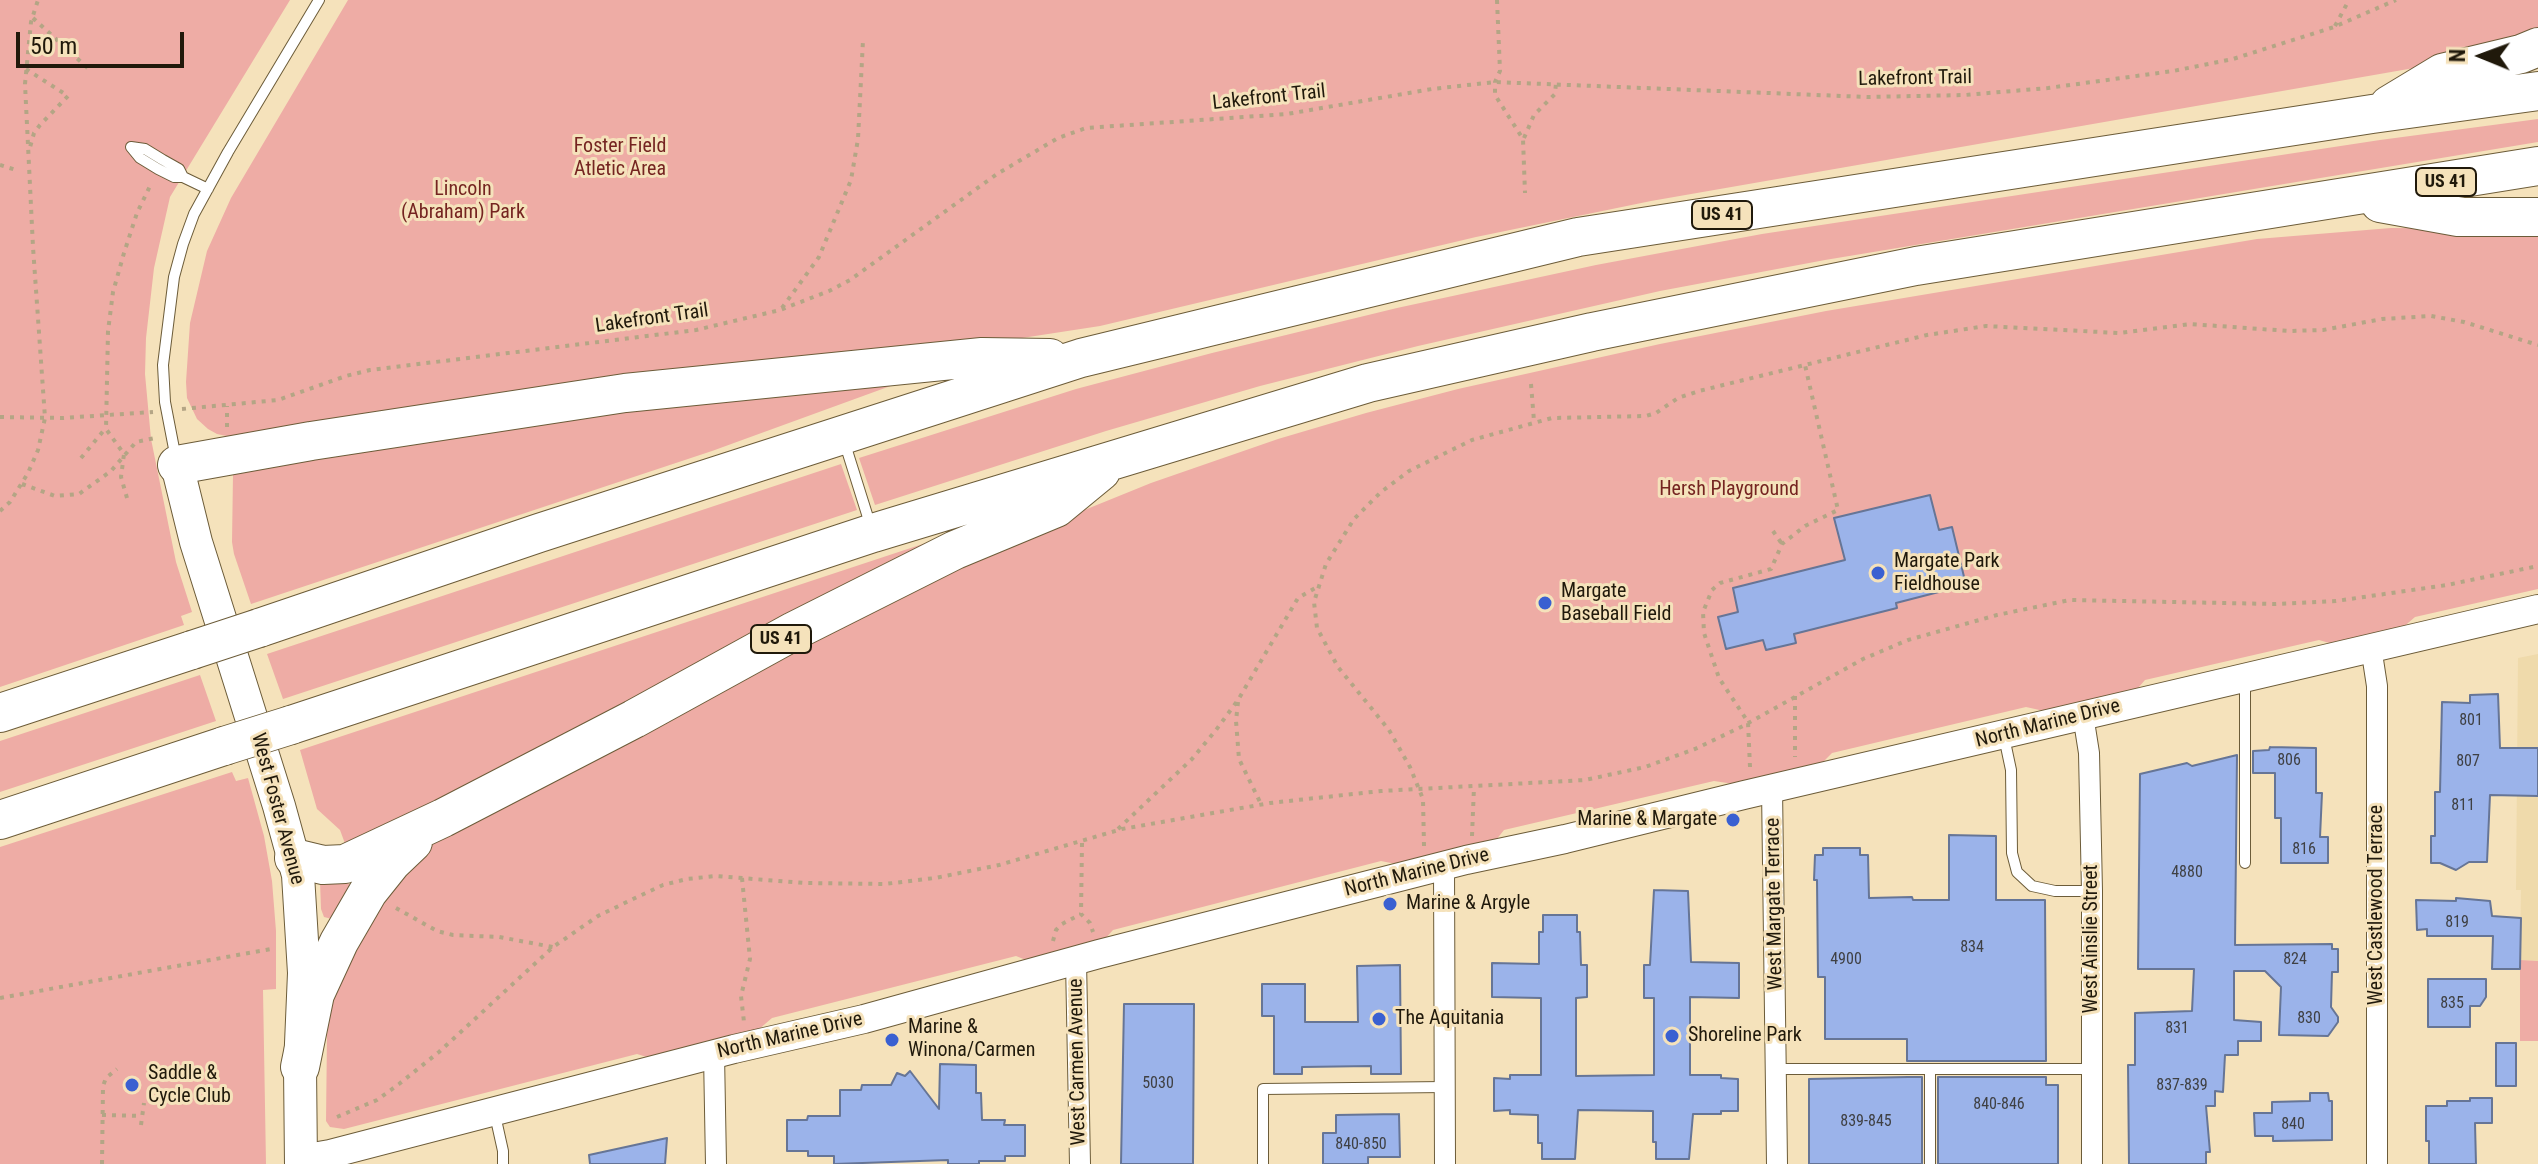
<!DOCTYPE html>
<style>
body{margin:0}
#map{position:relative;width:2538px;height:1164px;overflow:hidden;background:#f5e2bb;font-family:"Roboto Condensed",sans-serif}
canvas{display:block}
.north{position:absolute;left:2442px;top:16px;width:80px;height:80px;-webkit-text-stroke:6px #f5e2bb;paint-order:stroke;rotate:271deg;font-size:22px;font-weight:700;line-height:32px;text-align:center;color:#20190b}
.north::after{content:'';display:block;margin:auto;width:28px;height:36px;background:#20190b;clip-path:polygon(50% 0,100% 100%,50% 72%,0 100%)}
.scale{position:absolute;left:16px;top:32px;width:168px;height:36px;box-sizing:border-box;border:4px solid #20190b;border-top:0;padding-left:10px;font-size:24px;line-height:28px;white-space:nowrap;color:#20190b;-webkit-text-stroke:6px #f5e2bb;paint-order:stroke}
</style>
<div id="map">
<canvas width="2538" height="1164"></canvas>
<div class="north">N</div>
<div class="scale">50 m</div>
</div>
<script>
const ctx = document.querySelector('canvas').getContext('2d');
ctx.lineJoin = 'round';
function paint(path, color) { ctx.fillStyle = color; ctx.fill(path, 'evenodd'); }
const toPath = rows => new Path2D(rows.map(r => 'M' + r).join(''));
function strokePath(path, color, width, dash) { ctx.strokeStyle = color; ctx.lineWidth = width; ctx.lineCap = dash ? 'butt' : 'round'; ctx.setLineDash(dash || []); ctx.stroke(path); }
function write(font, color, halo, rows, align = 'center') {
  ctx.font = font + ' "Roboto Condensed",sans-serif'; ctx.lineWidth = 6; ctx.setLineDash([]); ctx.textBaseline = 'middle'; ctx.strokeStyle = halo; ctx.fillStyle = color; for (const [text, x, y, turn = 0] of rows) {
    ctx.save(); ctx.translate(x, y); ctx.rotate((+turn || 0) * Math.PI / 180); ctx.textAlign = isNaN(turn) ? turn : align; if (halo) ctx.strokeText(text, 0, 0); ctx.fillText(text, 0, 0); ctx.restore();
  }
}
paint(toPath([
 [2538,654,2538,961,2520,960,2521,890,2516,890,2518,658]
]), '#efdaab');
paint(toPath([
 [0,0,290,0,170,197,154,268,146,338,145,374,151,439,176,562,192,612,181,616,184,625,0,687],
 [348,0,2538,0,2538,38,2483,56,1651,201,1476,237,1100,326,996,342,236,438,217,434,208,429,197,419,187,398,186,382,190,323,207,251,231,198],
 [2538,119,2538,142,1825,260,1660,291,1418,346,1260,386,1106,431,875,505,859,458,1076,389,1212,353,1397,308,1596,265,1762,234,2380,140],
 [2391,228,2538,229,2538,589,2415,617,2401,629,2333,644,2319,640,2145,680,2138,688,2044,711,2026,707,1832,753,1821,764,1734,784,1714,781,1504,830,1496,840,1396,864,1381,861,1113,930,1103,941,1026,960,1016,956,772,1018,758,1030,650,1058,637,1054,344,1129,330,1127,326,1121,327,1035,329,1013,355,937,424,847,739,678,1050,524,1151,483,1278,439,1366,413,1458,389,1660,344,1826,311,2257,239],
 [896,384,712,451,251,604,234,554,232,542,233,475,240,469,611,413],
 [841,464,857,510,283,699,267,654],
 [950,535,347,849,340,830,317,809,300,750],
 [200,675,216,721,0,792,0,741],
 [232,772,236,781,248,778,264,836,272,881,276,931,276,989,263,990,266,1164,0,1164,0,847],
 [346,877,350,887,332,919,324,917,321,909,320,881],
 [2520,960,2538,961,2538,1041,2520,1041]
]), '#eeaca5');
const building = toPath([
 [1930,495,1939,530,1952,527,1966,585,1896,603,1897,608,1794,634,1796,643,1766,650,1763,640,1726,649,1718,617,1738,612,1733,588,1845,560,1834,518,1930,495],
 [2498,694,2500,748,2538,748,2538,796,2490,795,2487,862,2469,862,2456,870,2440,863,2431,863,2431,836,2435,836,2435,792,2440,792,2442,702,2470,703,2470,695,2498,694],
 [2270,747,2316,748,2316,793,2322,793,2320,837,2328,837,2328,863,2281,863,2281,818,2275,818,2275,773,2253,773,2253,751,2269,750,2270,747],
 [2237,755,2235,945,2332,944,2332,949,2338,949,2338,972,2332,972,2331,1007,2338,1017,2338,1022,2328,1036,2279,1035,2281,987,2265,971,2234,971,2234,1020,2261,1022,2261,1041,2238,1041,2238,1055,2225,1055,2223,1092,2215,1091,2215,1106,2206,1106,2210,1152,2206,1152,2206,1164,2129,1164,2128,1065,2135,1065,2135,1013,2192,1011,2194,969,2138,969,2140,774,2187,763,2192,766,2237,755],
 [1949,835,1996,836,1996,900,2045,900,2046,1061,1907,1061,1907,1039,1825,1039,1825,977,1818,977,1817,880,1814,880,1815,855,1823,855,1823,848,1860,848,1860,855,1868,855,1869,898,1912,897,1913,900,1949,900,1949,835],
 [1654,890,1688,891,1691,962,1739,963,1739,998,1690,997,1690,1075,1721,1075,1721,1078,1738,1079,1738,1111,1721,1111,1721,1114,1693,1114,1689,1159,1656,1159,1656,1142,1653,1142,1653,1111,1578,1110,1575,1159,1542,1159,1542,1143,1538,1143,1538,1115,1510,1114,1510,1110,1494,1111,1494,1078,1510,1079,1510,1075,1541,1075,1541,998,1492,997,1492,963,1539,964,1539,932,1543,932,1543,915,1577,915,1577,932,1580,932,1581,965,1587,965,1587,997,1576,998,1576,1076,1654,1075,1654,998,1644,998,1644,965,1650,965,1654,890],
 [2456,898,2490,901,2492,916,2521,918,2520,969,2492,969,2493,936,2427,936,2427,929,2417,930,2416,900,2456,901,2456,898],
 [1400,965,1401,1074,1371,1074,1371,1066,1302,1067,1302,1074,1274,1074,1274,1016,1262,1016,1262,984,1305,984,1305,1022,1358,1022,1357,966,1400,965],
 [2428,979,2486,979,2486,997,2480,1006,2470,1006,2470,1027,2428,1027,2428,979],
 [1124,1004,1194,1004,1193,1164,1121,1164,1124,1004],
 [2496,1043,2516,1043,2516,1086,2496,1086,2496,1043],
 [940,1064,976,1065,976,1093,981,1093,982,1120,1005,1120,1004,1125,1025,1125,1025,1156,1005,1156,1005,1161,979,1161,979,1164,948,1164,948,1160,834,1164,834,1156,808,1156,808,1151,787,1151,787,1120,807,1120,808,1116,840,1116,840,1090,861,1090,862,1085,891,1085,897,1073,905,1076,910,1071,939,1109,940,1064],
 [1908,1077,1922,1077,1922,1164,1809,1164,1809,1079,1908,1077],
 [1938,1077,2046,1077,2046,1085,2058,1085,2058,1164,1938,1164,1938,1077],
 [2310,1093,2328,1093,2329,1101,2332,1101,2332,1140,2273,1141,2273,1136,2255,1136,2254,1113,2272,1113,2272,1102,2310,1101,2310,1093],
 [2470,1098,2492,1098,2492,1123,2475,1123,2476,1164,2429,1164,2429,1141,2426,1141,2426,1106,2447,1106,2447,1101,2470,1101,2470,1098],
 [1399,1114,1400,1157,1368,1157,1368,1164,1323,1164,1323,1133,1336,1133,1336,1115,1399,1114],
 [667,1138,665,1164,590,1164,589,1155,667,1138]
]);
paint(building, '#9bb3ea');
strokePath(building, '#667596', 2);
const lane = toPath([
 [131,147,140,158,158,169,174,177,183,177,208,189],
 [131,147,145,149,163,160,179,169,183,177],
 [845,444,871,527],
 [176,459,165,402,163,365,174,277,183,244,194,214,228,152,319,0],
 [2245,681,2245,863],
 [2004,737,2011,770,2012,853,2017,872,2032,886,2055,891,2092,891],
 [1777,1069,2092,1069],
 [1930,1069,1930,1164],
 [495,1115,503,1151,503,1164],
 [1263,1164,1263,1089,1445,1087]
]);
const street = toPath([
 [2371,647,2377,686,2377,1164],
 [2083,715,2089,753,2092,891,2092,1164],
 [1772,788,1777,1164],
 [1444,865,1445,1164],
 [1076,961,1080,1164],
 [714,1054,716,1164]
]);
const secondary = toPath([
 [301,1159,330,1154,734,1049,864,1019,1099,954,1466,860,1565,839,1744,795,2538,609]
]);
const primary = toPath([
 [177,465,196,542,279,806,298,875,304,973,300,1067,301,1164]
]);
const highway = toPath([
 [2389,105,2442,73,2521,54,2538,47],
 [2380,203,2458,217,2538,217],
 [177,465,311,441,625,393,982,357,1050,358],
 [259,628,539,533,1081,358,1578,237,2372,114,2538,91],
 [0,713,192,650],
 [291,725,873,533,1368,383,1592,332,1916,266,2538,166],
 [0,820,224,746],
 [294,858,323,865,345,864,443,818,634,719,794,631,955,550,1056,508,1101,471],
 [300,1067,315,994,339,942,368,892,392,862,413,842]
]);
strokePath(lane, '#6c5c39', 12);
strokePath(street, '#6c5c39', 22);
strokePath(secondary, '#6c5c39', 30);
strokePath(primary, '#6c5c39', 34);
strokePath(highway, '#6c5c39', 40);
strokePath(toPath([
 [1497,0,1500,71,1495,82,1495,95,1523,139,1525,193],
 [33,18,92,72],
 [2335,26,2349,0],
 [26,69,68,96,40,125,34,133,29,151],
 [1524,138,1534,115,1555,94,1556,83],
 [0,165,19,171],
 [782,308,819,257,851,180,858,139,863,40],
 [1531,384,1534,421],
 [182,409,278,400,346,376,370,370,696,330,780,310,829,291,850,280,997,174,1058,138,1086,128,1287,114,1432,89,1495,82,1867,97,1965,95,2048,88,2173,71,2233,59,2334,27,2396,0],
 [0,417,63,418,153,412],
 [227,427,227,406],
 [81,458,105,429],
 [22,484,55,496,79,494,111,471,136,442,155,438],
 [127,498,121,477,124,454,106,429,108,331,113,292,124,253,137,213,151,184],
 [0,511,10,502,28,473,38,450,45,418,33,247,25,84,31,22,38,0],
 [1773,531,1782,544],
 [1795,696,1795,757],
 [1238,702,1236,721,1239,759,1261,804],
 [1750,767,1748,722,1719,678,1704,633,1703,612,1712,590,1720,583,1771,569,1782,544,1805,526,1838,510,1805,365],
 [1118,829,1192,759,1216,730,1238,700,1298,598,1317,587],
 [1472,836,1474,787],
 [1082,843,1081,914,1090,923,1093,932],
 [1424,846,1423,799,1410,767,1389,730,1338,667,1317,628,1314,602,1326,564,1354,519,1381,492,1409,471,1472,440,1552,418,1646,416,1656,413,1678,398,1699,391,1927,335,1986,326,2119,333,2190,324,2289,331,2323,330,2382,319,2431,316,2464,322,2538,345],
 [742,878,750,959,741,996,744,1022],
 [396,908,437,931,453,935,499,937,553,947],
 [1053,941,1056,930,1062,924,1081,914],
 [0,998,271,949],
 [102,1115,142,1116],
 [337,1117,377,1100,399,1084,439,1052,553,947,598,916,633,899,663,885,687,879,716,876,804,883,885,884,935,878,999,865,1122,829,1270,803,1381,791,1585,780,1645,767,1695,749,1743,726,1863,659,1908,640,1997,615,2070,600,2275,604,2336,601,2447,585,2538,566],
 [141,1125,144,1103],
 [102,1164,103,1086,106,1078,117,1069]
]), '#b4a585', 4, [4, 6]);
strokePath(lane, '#fff', 10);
strokePath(street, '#fff', 20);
strokePath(secondary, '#fff', 28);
strokePath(primary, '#fff', 32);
strokePath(highway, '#fff', 38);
const highwayBridge = toPath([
 [192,650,259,628],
 [224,746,291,725]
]);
strokePath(highwayBridge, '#6c5c39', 40, []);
strokePath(highwayBridge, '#fff', 38);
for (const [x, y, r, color] of [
 [1878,573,8,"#3a60d1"],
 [1545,603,8,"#3a60d1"],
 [1733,820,8,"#3a60d1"],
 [1390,904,8,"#3a60d1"],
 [1379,1019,8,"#3a60d1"],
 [1672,1036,8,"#3a60d1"],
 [892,1040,8,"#3a60d1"],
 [132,1085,8,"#3a60d1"]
]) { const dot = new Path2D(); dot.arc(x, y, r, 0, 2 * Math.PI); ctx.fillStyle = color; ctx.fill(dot); strokePath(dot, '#f5e2bb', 3); }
write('16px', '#3f4043', null, [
 ["801",2471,721],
 ["806",2289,761],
 ["807",2468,762],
 ["811",2463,806],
 ["816",2304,850],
 ["4880",2187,873],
 ["819",2457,923],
 ["834",1972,948],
 ["4900",1846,960],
 ["824",2295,960],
 ["835",2452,1004],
 ["830",2309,1019],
 ["831",2177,1029],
 ["5030",1158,1084],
 ["837-839",2182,1086],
 ["840-846",1999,1105],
 ["839-845",1866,1122],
 ["840",2293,1125],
 ["840-850",1361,1145]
]);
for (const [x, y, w] of [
 [2446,182,60],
 [1722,215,60],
 [781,639,60]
]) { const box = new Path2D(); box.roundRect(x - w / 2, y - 14, w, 28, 6); ctx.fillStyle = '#f5e2bb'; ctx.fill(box); strokePath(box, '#20190b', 2); }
write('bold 18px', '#20190b', null, [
 ["US 41",2446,182],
 ["US 41",1722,215],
 ["US 41",781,639]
]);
write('20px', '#20190b', '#f5e2bb', [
 ["Lakefront Trail",1915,79,-1],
 ["Lakefront Trail",1269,98,-6],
 ["Lakefront Trail",652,319,-8],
 ["North Marine Drive",2048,724,-14],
 ["West Foster Avenue",277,809,75],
 ["North Marine Drive",1417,873,-14],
 ["West Margate Terrace",1775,904,-91],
 ["West Castlewood Terrace",2377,905,-90],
 ["West Ainslie Street",2092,939,-90],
 ["North Marine Drive",790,1036,-13],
 ["West Carmen Avenue",1078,1062,-91]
]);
write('20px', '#752421', '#f5e2bb', [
 ["Foster Field",620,147],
 ["Atletic Area",620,170],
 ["Lincoln",463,190],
 ["(Abraham) Park",463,213],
 ["Hersh Playground",1729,490]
]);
write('20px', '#20190b', '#f5e2bb', [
 ["Margate Park",1894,562],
 ["Fieldhouse",1894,585],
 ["Margate",1561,592],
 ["Baseball Field",1561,615],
 ["Marine & Margate",1717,820,"right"],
 ["Marine & Argyle",1406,904],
 ["The Aquitania",1395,1019],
 ["Marine &",908,1028],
 ["Winona/Carmen",908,1051],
 ["Shoreline Park",1688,1036],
 ["Saddle &",148,1074],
 ["Cycle Club",148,1097]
], 'left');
</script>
